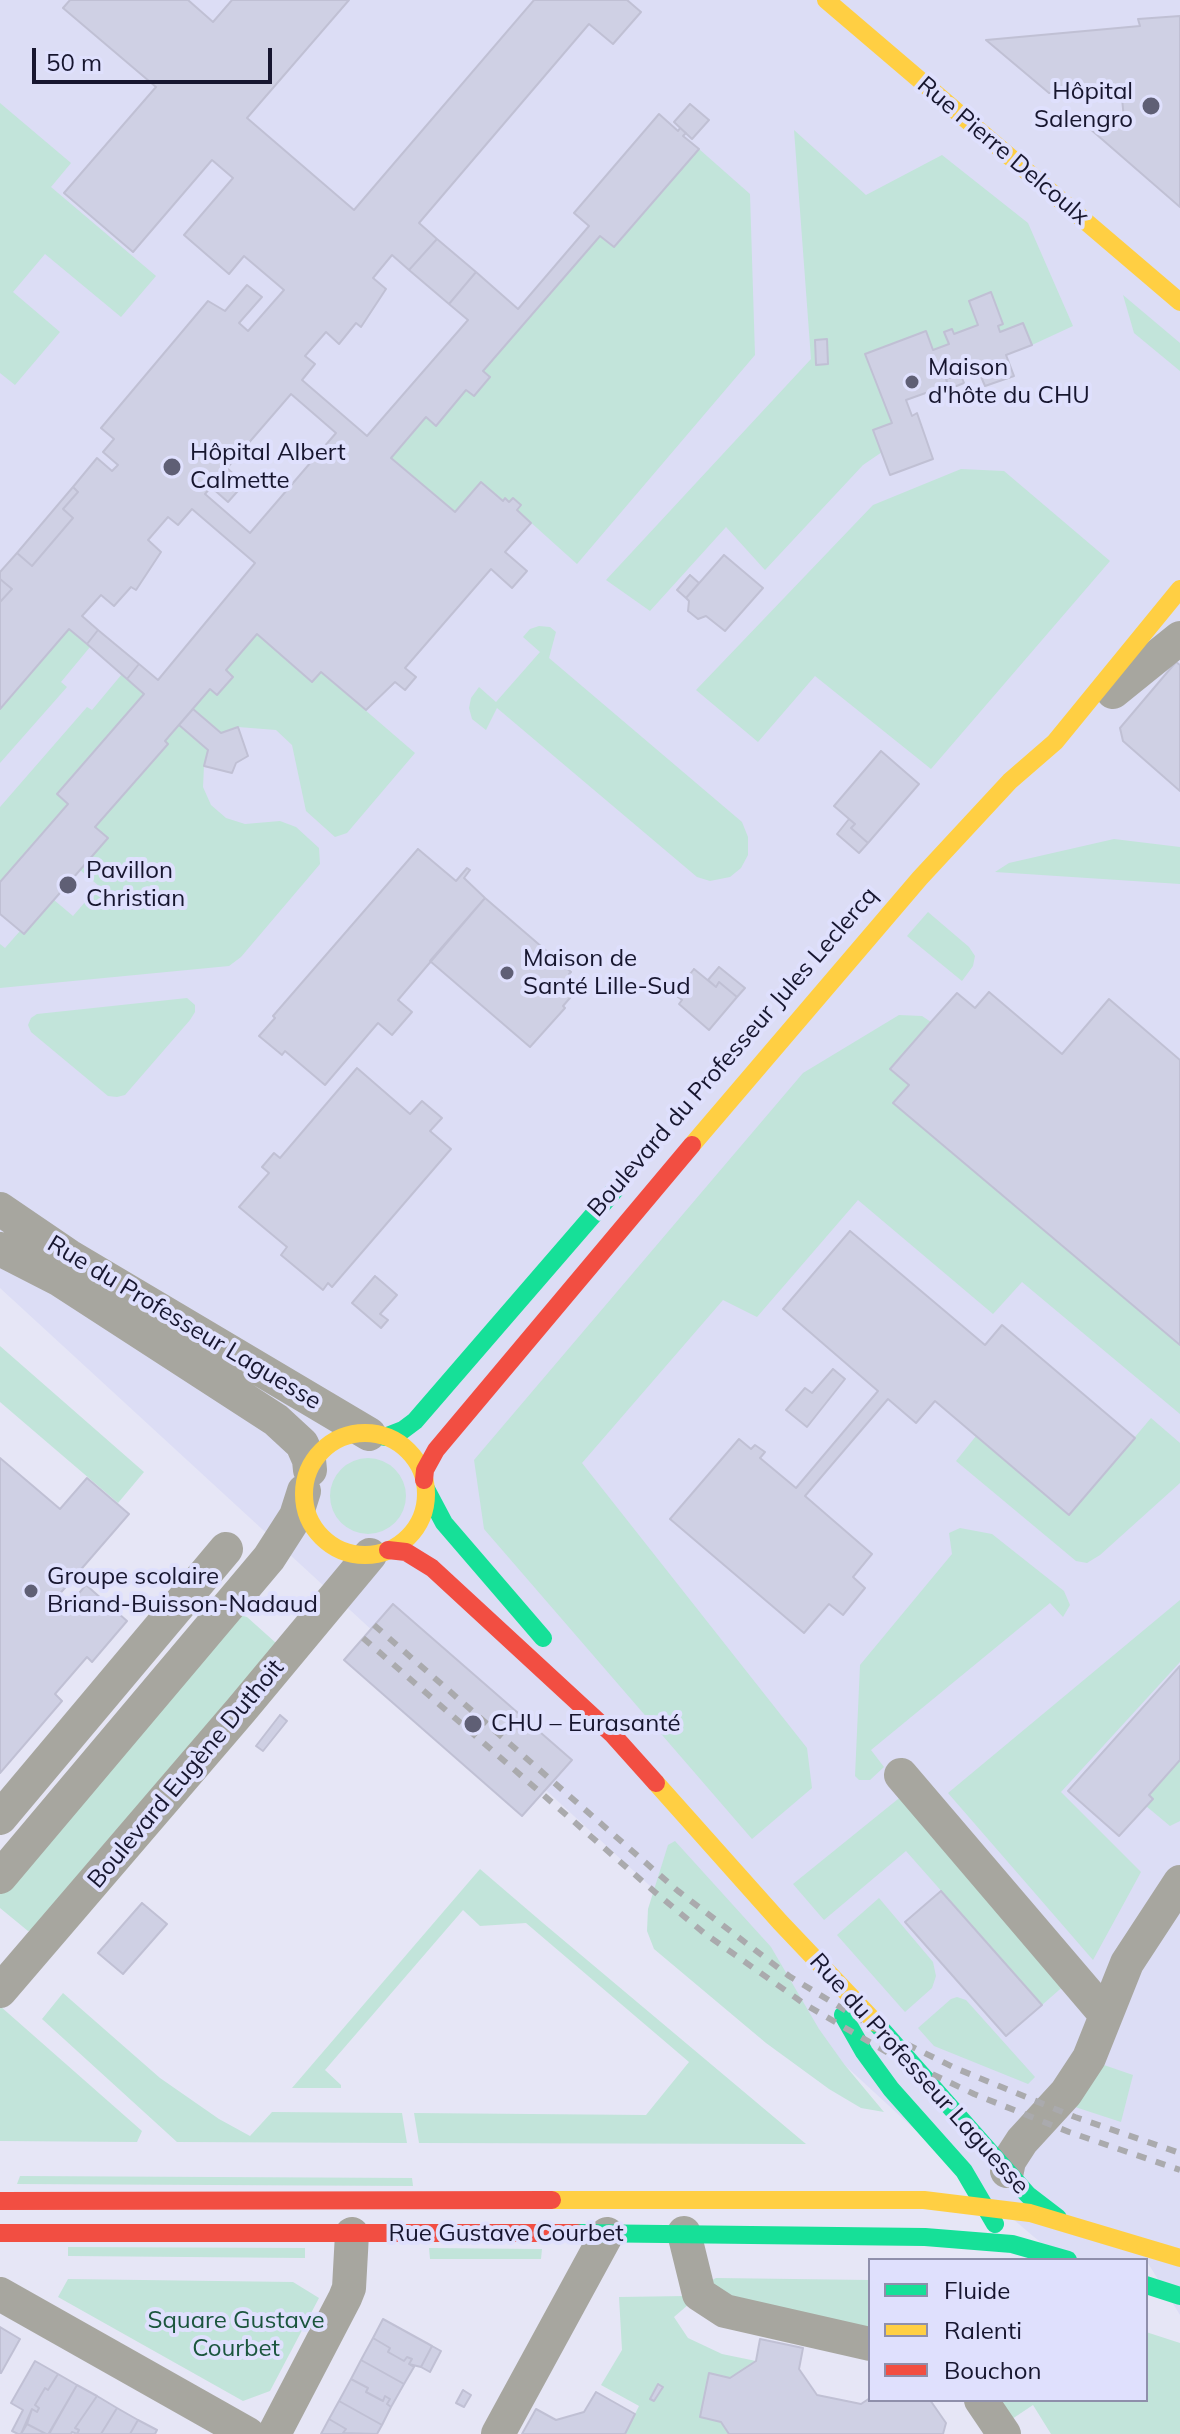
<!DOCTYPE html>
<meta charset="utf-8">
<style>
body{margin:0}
#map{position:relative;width:1180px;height:2434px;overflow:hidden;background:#e6e6f6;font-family:Mulish,sans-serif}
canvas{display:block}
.legend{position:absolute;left:868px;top:2258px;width:280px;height:144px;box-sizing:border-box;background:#dfe0fd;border:2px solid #8f8fab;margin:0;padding:10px 14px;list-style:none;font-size:24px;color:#17162f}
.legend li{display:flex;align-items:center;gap:16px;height:40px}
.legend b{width:40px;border:2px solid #8f8fab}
.scale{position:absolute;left:32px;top:48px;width:240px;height:36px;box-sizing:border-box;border:4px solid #17162f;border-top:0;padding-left:10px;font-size:24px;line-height:28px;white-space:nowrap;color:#17162f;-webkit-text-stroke:6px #dfe0fd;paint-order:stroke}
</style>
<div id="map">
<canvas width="1180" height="2434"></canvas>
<ul class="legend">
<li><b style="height:10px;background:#16e098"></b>Fluide</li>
<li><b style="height:10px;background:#ffcf43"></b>Ralenti</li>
<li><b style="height:10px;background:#f24e42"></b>Bouchon</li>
</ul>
<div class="scale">50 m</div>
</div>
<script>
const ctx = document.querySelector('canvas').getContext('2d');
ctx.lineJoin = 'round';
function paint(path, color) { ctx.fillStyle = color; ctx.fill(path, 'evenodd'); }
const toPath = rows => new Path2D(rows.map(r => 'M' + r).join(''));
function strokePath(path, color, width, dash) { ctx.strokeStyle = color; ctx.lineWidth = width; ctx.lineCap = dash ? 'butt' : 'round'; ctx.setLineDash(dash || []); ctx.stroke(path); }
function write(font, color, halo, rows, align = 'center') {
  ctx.font = font + ' Mulish,sans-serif'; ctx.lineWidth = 8; ctx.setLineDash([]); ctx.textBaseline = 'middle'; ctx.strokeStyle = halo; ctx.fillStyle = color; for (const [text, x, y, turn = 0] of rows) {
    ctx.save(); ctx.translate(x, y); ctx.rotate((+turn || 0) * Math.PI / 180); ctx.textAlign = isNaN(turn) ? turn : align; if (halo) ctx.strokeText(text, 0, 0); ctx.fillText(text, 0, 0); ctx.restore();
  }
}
paint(toPath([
 [0,0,1180,0,1180,2315,1146,2260,1061,2260,999,2207,0,1288]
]), '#dcddf5');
paint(toPath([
 [0,103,71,163,51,187,156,276,121,317,45,254,13,292,60,332,15,385,0,373],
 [794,130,866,195,942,155,1028,223,1073,326,1032,345,1023,323,1000,332,998,326,1003,323,991,292,969,301,978,325,954,334,952,329,945,332,949,344,933,350,925,331,866,353,892,423,882,452,863,465,765,570,726,527,650,611,606,580,811,359],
 [699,149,750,194,755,355,577,564,517,510,513,498,509,502,505,499,455,512,391,458,426,417,436,425,466,390,474,396,490,378,483,371,600,236,615,247],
 [1123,295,1180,343,1180,371,1134,333],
 [961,469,1004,471,1110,561,931,769,815,676,758,742,696,690,873,505],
 [539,626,550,627,556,632,549,658,742,822,748,837,748,855,741,868,730,877,710,881,697,877,497,708,486,730,472,719,469,708,471,698,479,687,496,702,540,652,523,637,530,629],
 [69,629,90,647,61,682,67,687,0,763,0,709],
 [257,634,312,681,321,672,415,753,347,833,335,837,306,811,292,745,276,730,238,727,221,733,193,709,210,689,233,677,226,670],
 [122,674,144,694,57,794,68,804,0,882,0,807,87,707,92,710],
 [179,725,208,750,204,766,203,787,211,805,226,818,245,824,280,821,296,827,319,848,320,864,241,957,229,966,0,988,0,944,5,948,20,931,25,933,54,900,73,916,99,886,80,870,108,838,95,827,168,744,165,741],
 [1114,839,1180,847,1180,884,995,872,1009,863],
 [928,912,969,947,975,956,973,966,962,981,907,936],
 [187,998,195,1005,195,1012,190,1020,125,1095,117,1097,108,1096,31,1032,28,1025,31,1018,37,1014],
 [899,1015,922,1016,931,1022,890,1069,909,1085,893,1103,1180,1345,1180,1414,1022,1282,993,1314,858,1200,757,1317,723,1300,582,1463,807,1748,812,1788,752,1839,484,1529,474,1460,803,1073],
 [0,1346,144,1472,118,1503,0,1402],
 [1151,1418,1180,1443,1180,1483,1100,1555,1087,1563,1076,1561,956,1461,976,1436,1069,1515],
 '330 1496a38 38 0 1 1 76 0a38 38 0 1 1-76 0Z',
 [960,1528,992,1534,1064,1591,1070,1605,1063,1617,1050,1603,871,1750,884,1767,870,1780,859,1780,855,1776,860,1665,952,1554,949,1533],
 [1180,1600,1180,1662,1061,1792,1141,1872,1093,1960,948,1793],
 [236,1614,247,1617,276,1643,43,1928,28,1931,0,1908,0,1892],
 [1180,1760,1180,1821,1170,1826,1146,1806,1153,1799,1149,1795],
 [903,1795,1067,1983,1042,2005,906,1851,824,1920,793,1884],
 [675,1841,771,1947,819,2029,844,2064,884,2112,861,2108,829,2089,766,2043,654,1949,647,1931,648,1909,668,1845],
 [480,1869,543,1923,806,2144,419,2143,414,2113,646,2115,689,2062,526,1923,480,1926,463,1910,325,2070,341,2085,341,2088,292,2088],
 [879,1898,933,1962,936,1976,932,1988,905,2012,837,1935],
 [63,1993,160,2078,219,2119,250,2136,272,2112,402,2113,407,2143,177,2142,42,2019],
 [957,1997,966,2000,1035,2077,1028,2084,934,2046,918,2028,951,1999],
 [0,2006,142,2131,137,2142,0,2141],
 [1101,2064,1133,2075,1121,2122,1072,2106],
 [20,2176,412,2178,413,2186,17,2184],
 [68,2247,305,2248,305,2258,68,2256],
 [429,2248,542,2249,541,2259,430,2259],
 [716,2278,870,2280,870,2328,727,2297,716,2289,712,2280],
 [68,2279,293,2282,319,2298,270,2391,243,2401,58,2297],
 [686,2296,689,2304,674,2317,688,2338,722,2354,756,2361,730,2378,709,2374,700,2417,721,2422,729,2434,625,2434,639,2406,601,2385,622,2350,619,2297],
 [1146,2332,1180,2343,1180,2434,1051,2434,1033,2405,1012,2419,1000,2400,1146,2400]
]), '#c2e4da');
const building = toPath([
 [70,0,188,0,213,22,232,0,349,0,247,118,354,210,534,0,627,0,641,12,613,44,589,24,419,223,437,239,409,270,392,255,373,278,386,289,361,327,356,323,339,344,326,332,305,356,315,364,302,380,367,436,468,320,449,304,476,272,518,309,589,226,574,213,659,114,678,131,680,128,686,133,683,136,699,149,614,247,600,236,483,371,490,377,474,396,466,390,436,426,426,417,391,458,455,512,481,482,503,501,505,498,509,502,513,498,521,505,517,510,531,523,505,552,527,571,512,588,491,569,405,668,416,677,405,690,395,682,366,710,321,672,312,682,257,634,226,670,233,677,217,695,210,689,165,741,168,744,95,827,108,838,24,934,0,914,0,882,68,804,57,794,144,694,127,679,139,664,158,680,255,563,192,509,178,525,168,517,148,540,161,552,136,590,131,587,114,606,101,595,82,616,98,630,87,644,69,629,0,709,0,602,12,589,0,579,0,572,17,553,32,566,73,518,63,509,78,492,73,487,97,458,112,471,118,465,103,452,114,439,101,428,208,301,225,311,247,285,262,297,239,323,248,331,284,290,244,256,229,274,184,235,233,178,212,160,133,252,64,193,156,87,63,8,70,0],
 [291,394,336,433,250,533,205,494,211,487,228,502,244,484,227,468,291,394],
 [1180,16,1180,207,1081,121,1124,119,1121,88,1049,93,986,40,1140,26,1138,19,1180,16],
 [690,104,709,120,692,139,674,122,690,104],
 [437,239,476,272,449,304,409,270,437,239],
 [991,292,1003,324,998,326,1000,332,1023,323,1032,345,1006,355,1014,376,985,386,977,367,946,379,948,385,906,400,912,416,917,413,933,459,890,475,873,430,892,423,865,354,926,331,933,350,949,344,944,332,952,329,954,334,978,325,969,301,991,292],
 [827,339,828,364,816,365,815,340,827,339],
 [960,373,964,383,949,389,946,379,960,373],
 [73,487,78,492,63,509,73,518,32,566,17,553,73,487],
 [724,555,763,588,725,631,706,616,698,619,688,611,689,601,686,598,724,555],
 [690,575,699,583,686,598,677,590,690,575],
 [0,579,12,589,0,602,0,579],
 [98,630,139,664,127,679,87,644,98,630],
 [1176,662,1180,665,1180,791,1123,741,1120,728,1176,662],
 [193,709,221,733,238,727,248,756,236,763,232,773,204,766,208,750,179,725,193,709],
 [881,751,919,784,868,843,851,828,855,824,834,806,881,751],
 [849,819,855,824,851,828,868,843,859,853,837,834,849,819],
 [418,849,456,881,467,868,470,870,464,878,485,898,398,1000,412,1012,392,1035,378,1023,325,1085,285,1051,282,1055,259,1036,275,1018,273,1016,418,849],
 [485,898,571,972,569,974,581,985,563,1006,565,1008,530,1047,430,961,485,898],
 [719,967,745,988,737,997,719,982,716,987,708,980,719,967],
 [694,969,716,987,719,982,737,997,709,1030,679,1004,682,1000,674,994,694,969],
 [989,992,1062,1054,1109,999,1180,1060,1180,1345,893,1103,909,1085,890,1069,931,1022,957,993,975,1008,989,992],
 [357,1068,410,1114,422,1101,442,1118,430,1131,451,1149,332,1287,328,1283,323,1290,281,1255,287,1247,239,1207,269,1173,262,1167,274,1153,280,1158,357,1068],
 [850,1231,985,1345,1002,1325,1135,1438,1069,1515,935,1401,916,1423,888,1399,805,1496,872,1554,853,1577,865,1588,843,1615,829,1604,804,1633,670,1519,739,1439,751,1449,755,1445,765,1452,760,1458,796,1488,878,1391,783,1309,850,1231],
 [375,1276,397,1295,380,1314,388,1320,381,1328,352,1303,375,1276],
 [833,1369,845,1379,807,1427,786,1410,805,1388,812,1393,833,1369],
 [0,1458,60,1509,87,1478,129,1514,57,1597,68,1606,86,1585,127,1621,92,1662,87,1657,55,1694,62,1701,0,1773,0,1458],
 [393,1604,572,1760,522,1816,344,1660,393,1604],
 [1180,1666,1180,1760,1149,1795,1153,1799,1119,1836,1068,1791,1180,1666],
 [280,1715,287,1721,263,1751,256,1746,280,1715],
 [941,1891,1042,2005,1006,2036,905,1922,941,1891],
 [142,1903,167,1924,123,1974,98,1953,142,1903],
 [383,2319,432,2346,421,2367,409,2364,412,2359,407,2357,404,2361,388,2352,390,2348,373,2338,383,2319],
 [0,2327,20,2339,1,2373,0,2373,0,2327],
 [373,2338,390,2348,388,2352,404,2361,407,2357,412,2359,409,2364,414,2367,404,2384,361,2360,373,2338],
 [760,2339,803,2348,799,2369,817,2395,861,2404,870,2398,930,2400,946,2423,943,2434,729,2434,721,2422,700,2417,709,2373,730,2378,756,2361,760,2339],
 [432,2346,441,2351,430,2372,421,2367,432,2346],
 [361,2360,404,2384,391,2407,387,2404,390,2399,385,2396,383,2401,366,2392,368,2388,351,2379,361,2360],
 [35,2361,58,2374,48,2390,45,2388,35,2405,39,2408,37,2412,32,2409,21,2434,18,2434,12,2431,23,2410,11,2403,35,2361],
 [58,2374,77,2385,49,2434,46,2434,27,2424,32,2409,37,2412,39,2408,35,2405,45,2388,48,2390,58,2374],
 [351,2379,368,2388,366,2392,383,2401,385,2396,390,2399,387,2404,391,2407,382,2425,339,2401,351,2379],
 [658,2384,663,2387,654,2401,650,2399,658,2384],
 [77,2385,97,2396,75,2428,79,2430,77,2434,72,2432,71,2434,52,2434,49,2433,77,2385],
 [463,2390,471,2395,464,2407,456,2403,463,2390],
 [596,2392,635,2414,625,2434,522,2434,536,2409,556,2420,584,2412,596,2392],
 [97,2396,117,2408,101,2434,77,2434,79,2430,75,2428,97,2396],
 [339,2401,382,2425,377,2434,343,2433,346,2429,329,2419,339,2401],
 [117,2408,138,2420,130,2434,101,2434,117,2408],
 [329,2419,346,2429,343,2433,346,2434,321,2434,329,2419],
 [138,2420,157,2430,155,2434,130,2434,138,2420],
 [27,2424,46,2434,21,2434,27,2424]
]);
paint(building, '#cfd0e4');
strokePath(building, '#c0c0d4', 2);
strokePath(toPath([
 [1113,692,1180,638],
 [0,1209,69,1256,369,1434],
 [0,1249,60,1280,276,1420,302,1444,309,1460,310,1470],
 [901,1775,1105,2014],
 [0,1818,226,1549],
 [0,1877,269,1558,296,1516,304,1491],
 [0,1991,241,1710,370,1555],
 [1007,2171,1009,2161,1022,2141,1066,2093,1089,2058,1127,1963,1180,1882],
 [684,2233,699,2294,725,2311,870,2344],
 [0,2294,248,2434],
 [981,2400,1004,2434],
 [274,2434,345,2298,349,2288,352,2234],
 [498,2434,607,2234]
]), '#a7a69f', 34);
strokePath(toPath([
 [385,1437,403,1430,415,1421,620,1184],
 [426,1489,444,1523,543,1638],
 [843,2015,864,2052,891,2089,964,2171,995,2224],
 [876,2023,1028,2195,1058,2218],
 [577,2233,925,2237,1012,2244,1068,2260],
 [1146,2285,1180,2296]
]), '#16e098', 18);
strokePath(toPath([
 [826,0,1180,302],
 [692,1145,920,878,1010,781,1055,742,1180,589],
 '304 1494a61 61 0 1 1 122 0a61 61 0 1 1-122 0Z',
 [656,1783,780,1922,876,2023],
 [552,2200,924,2200,1030,2213,1180,2258]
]), '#ffcf43', 18);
strokePath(toPath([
 [424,1480,425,1470,436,1450,692,1145],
 [388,1550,406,1552,432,1568,613,1735,656,1783],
 [0,2201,552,2200],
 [0,2233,577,2233]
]), '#f24e42', 18);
strokePath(toPath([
 [374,1625,678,1891,789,1976,876,2029,955,2068,1075,2117,1180,2153],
 [363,1638,656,1893,704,1933,806,2005,890,2054,974,2094,1069,2132,1180,2170]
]), '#aaaaad', 6, [10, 10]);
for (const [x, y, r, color] of [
 [1151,106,10,"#5f5f75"],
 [912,382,8,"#5f5f75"],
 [172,467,10,"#5f5f75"],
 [68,885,10,"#5f5f75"],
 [507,973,8,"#5f5f75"],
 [31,1591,8,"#5f5f75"],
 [473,1724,10,"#5f5f75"]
]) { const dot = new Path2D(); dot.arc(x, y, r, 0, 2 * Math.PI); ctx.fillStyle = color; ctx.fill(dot); strokePath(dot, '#dfe0fd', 3); }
write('24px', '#17162f', '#dfe0fd', [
 ["Hôpital",1133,92,"right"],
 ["Salengro",1133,120,"right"],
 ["Maison",928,368],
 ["d'hôte du CHU",928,396],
 ["Hôpital Albert",190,453],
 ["Calmette",190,481],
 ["Pavillon",86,871],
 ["Christian",86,899],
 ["Maison de",523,959],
 ["Santé Lille-Sud",523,987],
 ["Groupe scolaire",47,1577],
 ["Briand-Buisson-Nadaud",47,1605],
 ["CHU – Eurasanté",491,1724]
], 'left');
write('24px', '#17162f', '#dfe0fd', [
 ["Rue Pierre Delcoulx",1003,151,40],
 ["Boulevard du Professeur Jules Leclercq",733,1052,-49],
 ["Rue du Professeur Laguesse",184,1323,31],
 ["Boulevard Eugène Duthoit",186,1774,-50],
 ["Rue du Professeur Laguesse",919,2074,48],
 ["Rue Gustave Courbet",506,2234]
]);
write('24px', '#1b563e', '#dfe0fd', [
 ["Square Gustave",236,2321],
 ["Courbet",236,2349]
]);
</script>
